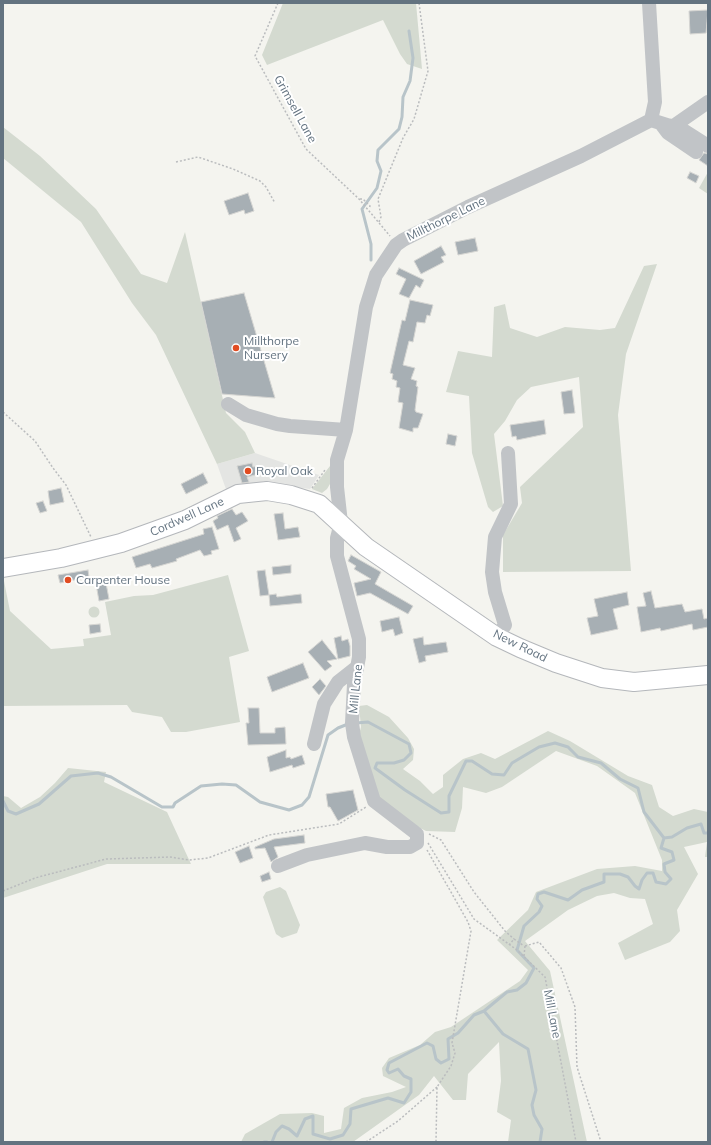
<!DOCTYPE html>
<style>
body{margin:0}
#map{position:relative;width:711px;height:1145px;overflow:hidden;background:#f4f4ef;font-family:Mulish,sans-serif}
canvas{display:block}
.frame{position:absolute;inset:0;border:4px solid #637380;pointer-events:none}
</style>
<div id="map">
<canvas width="711" height="1145"></canvas>
<div class="frame"></div>
</div>
<script>
const ctx = document.querySelector('canvas').getContext('2d');
ctx.lineJoin = 'round';
function paint(path, color) { ctx.fillStyle = color; ctx.fill(path, 'evenodd'); }
const toPath = rows => new Path2D(rows.map(r => 'M' + r).join(''));
function strokePath(path, color, width, dash) { ctx.strokeStyle = color; ctx.lineWidth = width; ctx.lineCap = dash ? 'butt' : 'round'; ctx.setLineDash(dash || []); ctx.stroke(path); }
function write(font, color, halo, rows, align = 'center') {
  ctx.font = font + ' Mulish,sans-serif'; ctx.lineWidth = 4; ctx.setLineDash([]); ctx.textBaseline = 'middle'; ctx.strokeStyle = halo; ctx.fillStyle = color; for (const [text, x, y, turn = 0] of rows) {
    ctx.save(); ctx.translate(x, y); ctx.rotate((+turn || 0) * Math.PI / 180); ctx.textAlign = isNaN(turn) ? turn : align; if (halo) ctx.strokeText(text, 0, 0); ctx.fillText(text, 0, 0); ctx.restore();
  }
}
paint(toPath([
 [255,453,319,475,310,489,268,483,264,481,227,492,217,464]
]), '#e4e5e3');
paint(toPath([
 [283,3,416,3,422,69,407,64,400,54,383,20,267,65,262,55],
 [3,127,40,156,96,209,141,274,167,283,185,232,226,413,245,432,255,453,217,464,156,335,132,303,81,222,3,158],
 [708,172,708,194,699,188],
 [657,264,626,354,618,415,631,571,503,572,503,535,522,503,520,487,583,427,579,377,531,387,517,400,505,421,494,434,503,506,493,512,488,507,472,453,469,396,446,392,458,351,492,357,494,307,505,304,510,328,537,337,565,327,600,330,615,328,644,266],
 [330,466,330,484,327,489,322,493,312,489],
 [228,575,249,651,229,657,240,722,186,732,171,732,162,717,132,712,127,705,3,706,3,576,10,611,51,649,84,646,83,639,111,635,105,602,134,596,153,595],
 '88.5 612a5.5 5.5 0 1 1 11 0a5.5 5.5 0 1 1-11 0Z',
 [367,705,389,717,408,738,414,749,413,760,403,769,420,781,433,794,443,787,443,775,463,759,481,753,495,759,548,731,570,741,628,776,652,785,659,807,673,816,694,809,708,812,708,857,705,857,707,842,684,847,698,874,677,910,680,931,670,942,625,960,618,943,653,924,645,899,630,898,614,893,597,896,568,910,525,941,550,971,587,1142,508,1142,511,1120,497,1112,501,1081,499,1042,468,1074,466,1100,453,1100,434,1076,419,1095,353,1142,241,1142,245,1134,280,1114,312,1113,324,1116,324,1133,341,1129,344,1108,362,1098,392,1092,406,1087,383,1076,382,1068,389,1058,420,1045,435,1032,451,1027,520,981,528,970,497,940,528,910,536,892,597,869,635,866,662,871,662,860,635,793,597,766,556,751,502,787,486,793,463,787,462,808,455,832,426,831,420,828,377,799,358,738,361,727,359,706],
 [68,768,106,772,104,782,167,812,191,864,107,864,3,898,3,796,8,797,21,808,40,797,55,783],
 [280,887,286,891,300,925,297,933,282,938,276,934,263,897,266,892]
]), '#d4dad0');
strokePath(toPath([
 [371,260,371,244,362,209,377,188,381,171,377,161,378,150,399,129,402,117,403,97,410,81,413,58,409,31],
 [356,723,368,722,409,744,411,753,404,760,394,763,377,763,375,768,405,790,441,813,449,812,449,796,466,761,472,761,492,774,504,775,512,763,539,747,555,743,568,747,578,757,601,763,620,779,638,788,644,812,664,838],
 [3,801,8,811,16,814,39,804,71,776,98,773,111,777,162,807,173,807,175,803,201,786,222,784,236,785,260,802,289,810,302,805,309,797,328,735,338,728,348,724],
 [664,838,672,837,687,828,701,824,704,833,708,833],
 [484,1011,503,1034,528,1049,536,1090,532,1105,534,1115,542,1129,540,1142],
 [264,1142,267,1142],
 [272,1142,276,1132,282,1126,289,1129,297,1136,305,1119,313,1116,313,1134,330,1139,343,1135,350,1124,351,1109,388,1098,404,1103,411,1092,411,1079,404,1076,398,1069,389,1073,387,1070,389,1063,427,1043,433,1046,436,1059,441,1063,449,1059,448,1039,458,1033,474,1015,484,1011,507,992,517,990,526,983,534,968,517,950,524,926,539,912,542,906,537,899,538,894,544,892,568,900,582,890,604,882,604,874,620,874,628,877,635,886,639,889,642,880,647,873,653,873,656,882,666,884,671,879,665,872,664,864,674,860,672,852,661,848,664,838]
]), '#b8c4c9', 3);
const building = toPath([
 [708,10,706,33,690,34,689,11,708,10],
 [704,153,708,154,708,166,699,160,704,153],
 [690,172,699,176,696,183,687,178,690,172],
 [248,193,254,211,245,214,244,210,229,215,224,201,248,193],
 [475,238,478,251,458,255,455,242,475,238],
 [441,246,446,255,441,257,444,262,421,274,414,261,441,246],
 [399,268,424,280,420,288,416,285,409,298,399,294,406,279,396,274,399,268],
 [244,293,275,398,222,394,201,302,244,293],
 [410,300,433,305,430,316,427,315,425,323,417,322,413,342,409,341,403,365,415,368,411,379,417,381,416,386,418,387,415,410,416,412,423,414,418,428,413,428,413,432,399,428,403,403,398,402,400,388,396,387,397,381,392,379,393,374,390,373,402,320,405,321,410,300],
 [572,390,575,413,564,414,561,392,572,390],
 [544,420,546,434,517,440,516,436,512,437,510,425,544,420],
 [448,434,457,436,455,446,446,444,448,434],
 [252,463,253,467,257,466,259,474,247,477,249,482,242,483,237,466,252,463],
 [203,473,208,483,186,494,181,484,203,473],
 [61,488,64,502,50,505,48,491,61,488],
 [43,501,47,511,40,513,36,503,43,501],
 [232,509,236,515,242,512,248,521,236,528,241,539,234,542,228,525,217,530,213,521,218,518,217,516,232,509],
 [283,513,285,529,298,527,300,537,278,540,274,514,283,513],
 [212,527,219,549,211,551,212,554,204,556,200,550,176,559,177,561,152,568,150,564,136,568,132,557,204,534,203,529,212,527],
 [351,555,381,572,375,584,413,606,408,614,370,593,357,596,354,583,371,579,354,569,356,566,348,561,351,555],
 [291,565,291,573,273,575,272,567,291,565],
 [88,570,89,577,60,583,58,575,88,570],
 [265,570,269,595,260,596,257,571,265,570],
 [106,583,109,599,99,601,96,584,106,583],
 [651,591,655,608,682,604,685,612,702,609,704,619,708,618,708,627,693,630,692,624,661,631,660,628,641,632,637,607,646,606,643,593,651,591],
 [627,592,629,605,613,609,618,629,591,635,587,618,598,616,594,599,627,592],
 [276,594,277,597,301,594,302,603,270,606,269,595,276,594],
 [399,617,403,633,395,636,393,629,382,632,380,621,399,617],
 [100,624,101,632,90,634,89,625,100,624],
 [341,636,342,641,348,639,350,646,350,656,338,659,334,638,341,636],
 [423,637,424,645,446,642,448,652,425,656,426,661,419,663,413,639,423,637],
 [322,640,337,659,327,661,332,666,325,671,308,652,322,640],
 [303,663,309,678,272,692,267,677,303,663],
 [320,679,326,686,319,695,312,687,320,679],
 [248,708,259,708,260,733,275,733,275,728,285,727,286,744,248,745,246,723,249,723,248,708],
 [286,750,286,758,290,757,291,759,302,755,305,764,293,768,292,765,270,772,267,757,286,750],
 [353,790,358,810,338,821,330,807,328,807,326,794,353,790],
 [304,835,305,843,274,847,278,857,271,862,265,848,255,849,255,847,274,839,304,835],
 [249,846,253,858,240,863,235,852,249,846],
 [269,872,271,879,262,882,260,876,269,872]
]);
paint(building, '#a7afb4');
strokePath(building, '#d5d5d2', 1);
const major = toPath([
 [3,568,61,558,121,543,185,520,238,494,267,491,291,495,319,504,366,547,497,637,520,648,556,663,602,678,634,682,708,675]
]);
strokePath(major, '#b4b7bb', 20);
strokePath(toPath([
 [278,3,255,56,306,149,359,199,390,236],
 [176,162,198,157,233,169,260,181,266,187,275,203],
 [360,199,363,199,370,206,369,209],
 [379,222,381,217,378,199,403,138,414,119,428,71,419,3],
 [3,412,35,441,53,468,66,485,91,537],
 [312,488,325,470],
 [429,834,441,840,474,892,505,931,514,939],
 [428,843,474,919,517,950,545,977,576,1142],
 [427,850,468,922,471,931,452,1043,455,1053,451,1066,437,1087,436,1142],
 [3,891,35,878,106,859,170,857,189,860,208,858,269,835,339,824,366,807],
 [509,945,514,939,524,946],
 [525,946,539,942,561,968,575,1007,577,1067,601,1142],
 [524,956,525,946],
 [366,1142,398,1121,437,1087]
]), '#babcbe', 1.5, [2, 2]);
strokePath(toPath([
 [651,120,670,126,675,125,708,102],
 [662,125,668,133,696,152],
 [675,125,708,146],
 [228,404,246,415,277,424,290,426,346,430],
 [497,637,505,625,495,592,492,572,495,537,511,504,508,453],
 [314,744,324,704,338,682,357,667],
 [278,866,307,855,365,843,387,847,410,847,417,843,417,834,374,801,354,737,352,723,354,684,359,657,359,639,337,556,337,538,341,523,337,487,337,460,346,430,366,307,376,275,396,245,403,240,468,207,581,156,651,120,655,102,649,3]
]), '#c1c4c7', 14);
strokePath(major, '#fff', 18);
for (const [x, y, r, color] of [
 [236,348,4,"#e14c22"],
 [248,471,4,"#e14c22"],
 [68,580,4,"#e14c22"]
]) { const dot = new Path2D(); dot.arc(x, y, r, 0, 2 * Math.PI); ctx.fillStyle = color; ctx.fill(dot); strokePath(dot, '#fff', 1.5); }
write('12px', '#637380', '#fff', [
 ["Grimsell Lane",295,109,61],
 ["Millthorpe Lane",446,219,-26],
 ["Cordwell Lane",187,517,-24],
 ["New Road",520,646,26],
 ["Mill Lane",356,689,-84],
 ["Mill Lane",552,1014,79]
]);
write('12px', '#637380', '#fff', [
 ["Millthorpe",244,341],
 ["Nursery",244,355],
 ["Royal Oak",256,471],
 ["Carpenter House",76,580]
], 'left');
</script>
